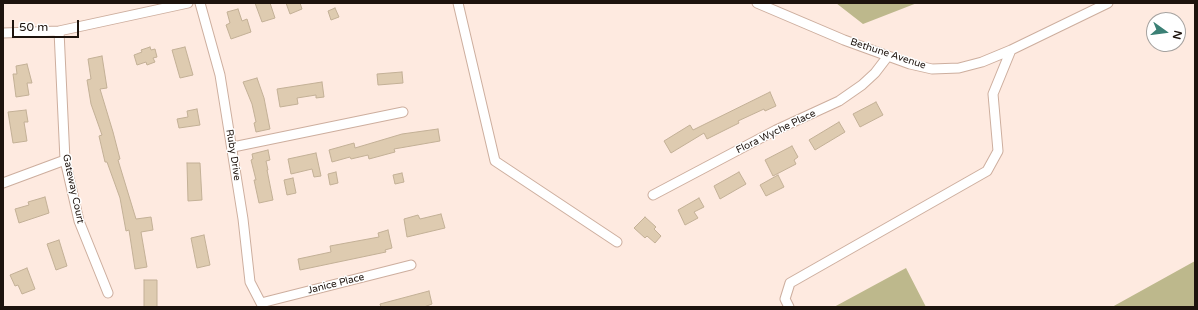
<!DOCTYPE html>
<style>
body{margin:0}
#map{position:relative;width:1198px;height:310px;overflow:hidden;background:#feeae0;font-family:"Varela Round",sans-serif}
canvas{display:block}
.frame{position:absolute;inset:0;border:4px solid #1d130d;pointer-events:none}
.north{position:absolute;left:1146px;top:12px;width:40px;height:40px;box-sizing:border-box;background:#fff;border:1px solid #a5a19e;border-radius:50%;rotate:104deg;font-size:11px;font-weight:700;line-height:16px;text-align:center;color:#1d130d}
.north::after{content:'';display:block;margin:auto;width:14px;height:18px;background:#3b8075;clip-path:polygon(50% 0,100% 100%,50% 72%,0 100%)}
.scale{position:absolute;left:12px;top:20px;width:67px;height:18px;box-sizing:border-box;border:2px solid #1d130d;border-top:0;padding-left:5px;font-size:12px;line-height:14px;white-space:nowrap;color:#1d130d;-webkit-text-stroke:3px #fff;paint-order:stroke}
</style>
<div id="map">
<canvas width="1198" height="310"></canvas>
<div class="frame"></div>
<div class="north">N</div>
<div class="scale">50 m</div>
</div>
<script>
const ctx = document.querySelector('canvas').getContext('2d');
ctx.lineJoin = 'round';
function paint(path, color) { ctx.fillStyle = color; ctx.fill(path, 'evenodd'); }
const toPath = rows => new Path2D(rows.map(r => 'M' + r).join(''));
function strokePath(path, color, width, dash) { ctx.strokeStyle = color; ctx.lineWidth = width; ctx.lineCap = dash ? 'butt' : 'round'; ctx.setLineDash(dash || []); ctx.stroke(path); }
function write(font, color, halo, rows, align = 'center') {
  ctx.font = font + ' "Varela Round",sans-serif'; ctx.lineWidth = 3; ctx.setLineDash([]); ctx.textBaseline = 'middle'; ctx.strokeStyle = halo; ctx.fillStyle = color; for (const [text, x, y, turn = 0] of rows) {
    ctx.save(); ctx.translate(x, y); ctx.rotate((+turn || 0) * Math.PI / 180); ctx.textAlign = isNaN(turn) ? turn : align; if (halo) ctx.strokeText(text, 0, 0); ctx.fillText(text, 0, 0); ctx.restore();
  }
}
paint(toPath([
 [836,3,917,3,863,24],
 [1195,261,1195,307,1112,307],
 [906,268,926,307,834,307]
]), '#bdb88c');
const building = toPath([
 [255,3,270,3,275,18,262,22,255,3],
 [286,3,300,3,302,9,290,14,286,3],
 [335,8,339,17,331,20,328,11,335,8],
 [238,9,242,21,247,19,251,32,231,39,226,25,230,23,227,12,238,9],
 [150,47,151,50,155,49,157,57,153,58,155,62,147,65,146,62,137,65,134,55,142,52,141,50,150,47],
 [185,47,193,75,180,78,172,50,185,47],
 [102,56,107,88,100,89,113,132,120,159,118,160,136,219,151,217,153,230,141,232,147,267,135,269,129,230,126,231,120,198,107,162,105,162,99,136,102,135,91,104,87,80,91,79,88,59,102,56],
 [27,64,32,83,27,83,29,95,16,97,13,74,17,74,16,66,27,64],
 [402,72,403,83,378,85,377,74,402,72],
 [257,78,264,98,270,129,256,132,254,123,256,122,252,104,243,82,257,78],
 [322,82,324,97,316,98,316,95,297,98,298,104,280,107,277,89,322,82],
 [770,92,776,106,765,111,764,109,738,121,739,123,707,139,704,133,671,153,664,141,690,125,693,130,770,92],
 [876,102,883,115,860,127,853,114,876,102],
 [197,109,200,125,179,128,177,119,188,117,187,111,197,109],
 [26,110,28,122,24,122,27,141,13,143,8,112,26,110],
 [839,122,845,132,815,150,809,140,839,122],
 [438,129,440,141,394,149,395,152,369,159,368,155,351,159,350,157,332,162,329,150,354,143,355,148,402,134,438,129],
 [792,146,798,157,794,160,796,164,773,176,765,160,792,146],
 [268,150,270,160,266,161,268,170,267,170,273,200,259,203,254,180,256,180,251,160,253,159,252,154,268,150],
 [316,153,321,176,314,177,312,169,291,174,288,159,316,153],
 [187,163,200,163,202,200,188,201,187,163],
 [336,172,338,183,330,185,328,174,336,172],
 [739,172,746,184,720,199,714,186,739,172],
 [402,173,404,182,395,184,393,175,402,173],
 [778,175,784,187,766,196,760,185,778,175],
 [293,178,296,193,287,195,284,180,293,178],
 [45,197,49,213,19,223,15,209,29,205,28,202,45,197],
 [699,198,704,207,694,212,698,218,685,225,678,210,699,198],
 [441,214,445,228,407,237,404,219,418,215,420,219,441,214],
 [645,217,656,227,654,229,661,236,655,243,647,236,645,238,634,228,645,217],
 [388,230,392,248,385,250,386,252,300,270,298,259,331,252,330,246,379,237,378,233,388,230],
 [204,235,210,265,197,268,191,238,204,235],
 [59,240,67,266,56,270,47,244,59,240],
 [27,268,35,289,22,294,18,285,15,286,10,275,27,268],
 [144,280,157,280,157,307,144,307,144,280],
 [429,291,432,304,424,307,381,307,380,304,429,291]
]);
paint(building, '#decbb0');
strokePath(building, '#c3b096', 1);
const minor = toPath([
 [200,3,220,75,243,219,250,282,263,307],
 [458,3,495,161,617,242],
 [757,3,844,40,910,64,932,69,959,68,982,62,1011,50,1108,3],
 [59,31,65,160,79,221,108,293],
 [3,33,59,31,188,3],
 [233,147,403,112],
 [3,183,65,160],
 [653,195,776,130,839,101,862,85,875,73,888,56],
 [261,303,411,265],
 [789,307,785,299,790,283,987,171,998,151,993,94,1011,50]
]);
strokePath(minor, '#cdae9e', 11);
strokePath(minor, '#fff', 9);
write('10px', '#1d130d', '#fff', [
 ["Bethune Avenue",888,54,18],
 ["Flora Wyche Place",776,132,-26],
 ["Ruby Drive",233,155,81],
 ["Gateway Court",73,189,78],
 ["Janice Place",336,284,-14]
]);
</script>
